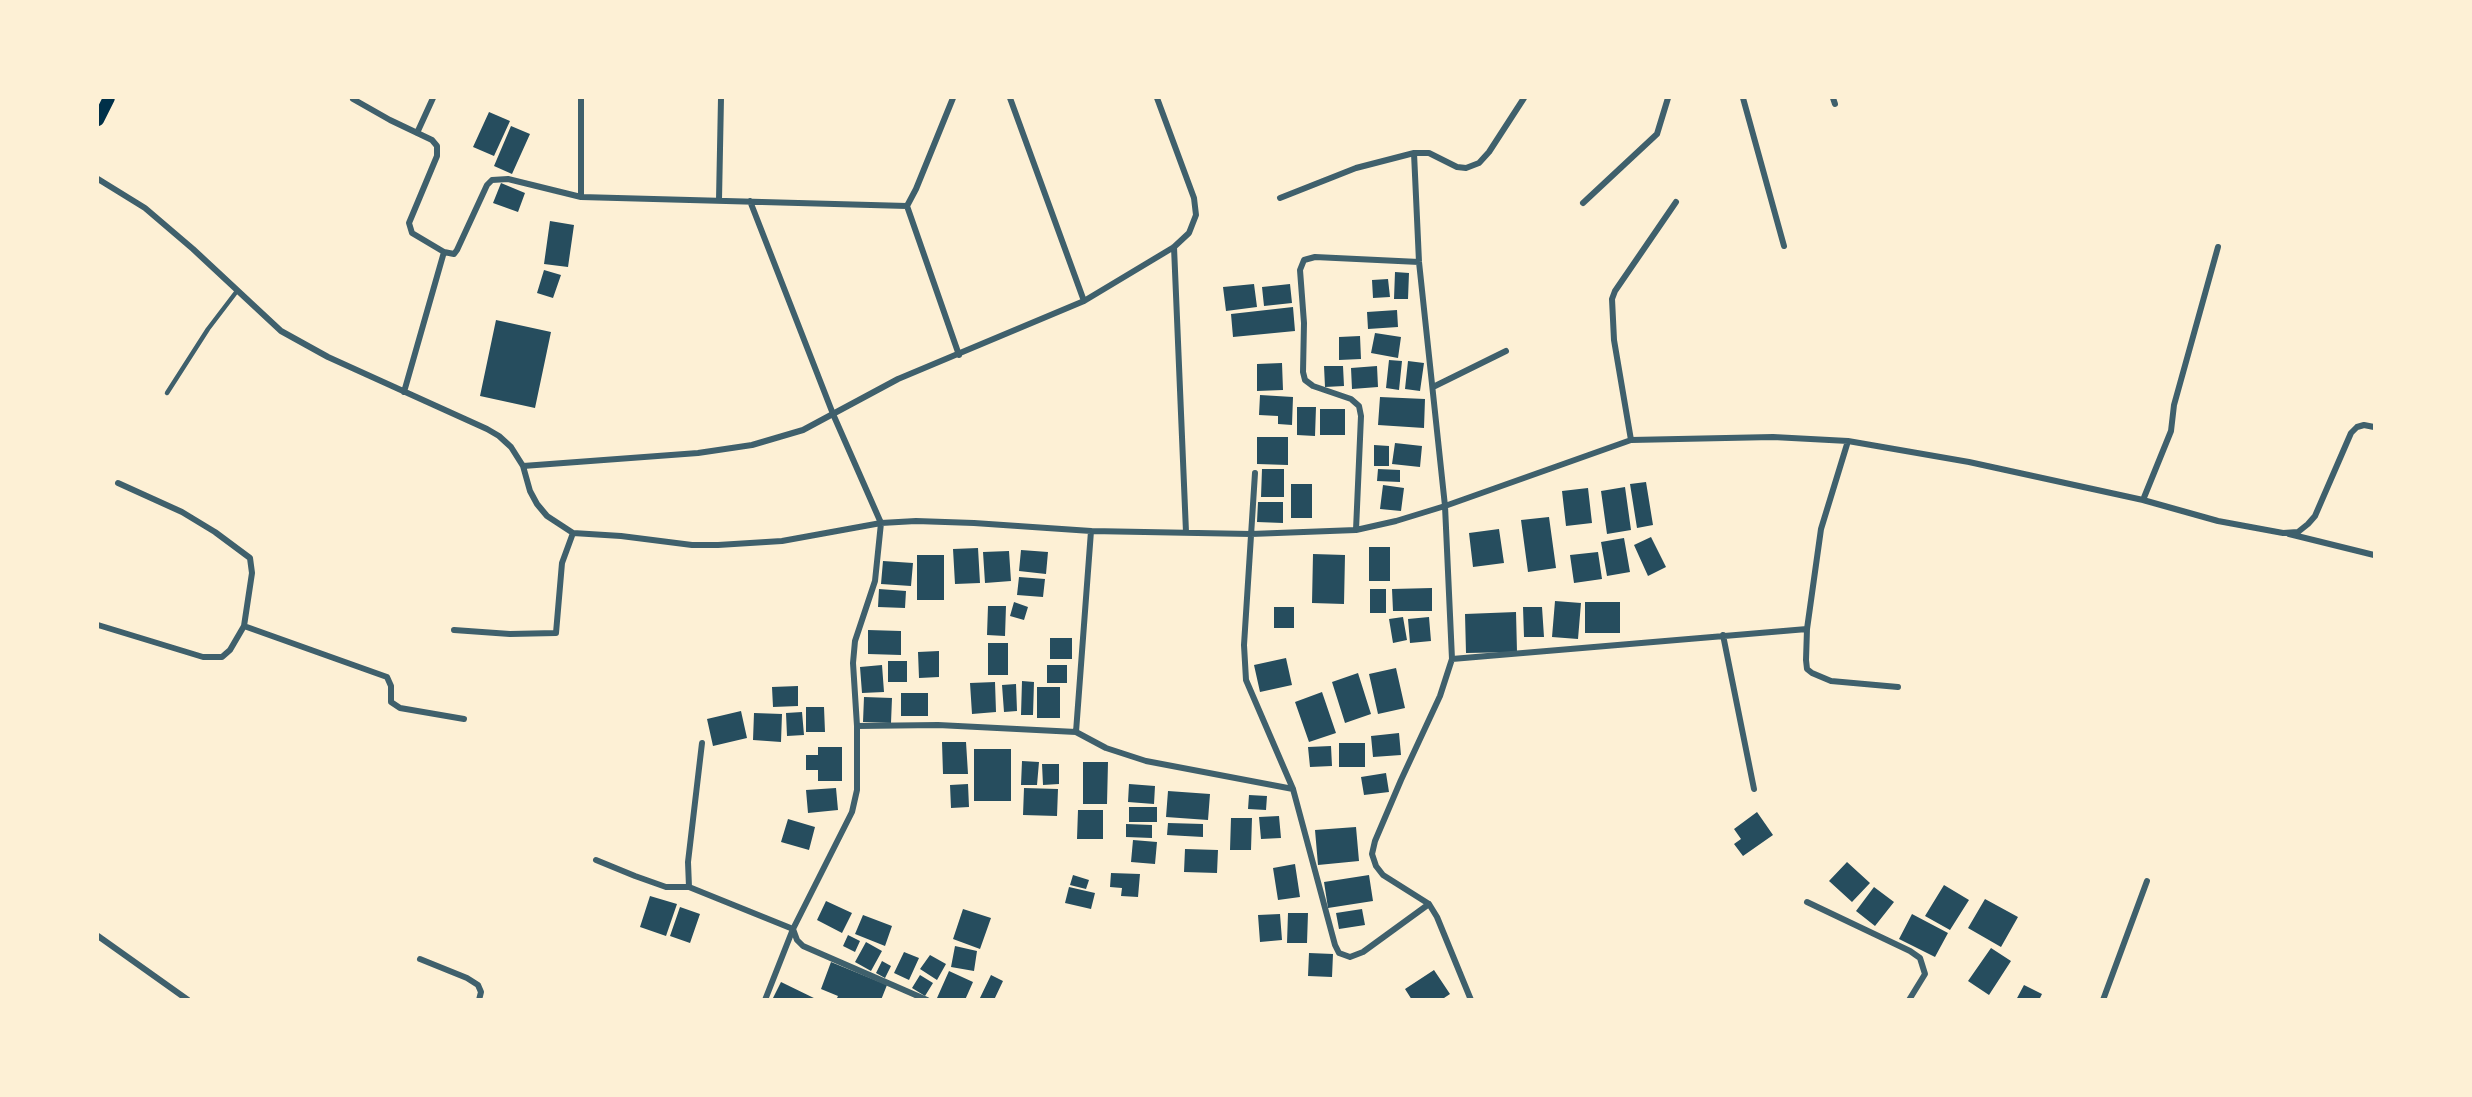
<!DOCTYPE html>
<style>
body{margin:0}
#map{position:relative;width:2472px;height:1097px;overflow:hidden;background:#fdf0d5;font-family:"DM Sans",sans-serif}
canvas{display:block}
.frame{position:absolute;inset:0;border:99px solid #fdf0d5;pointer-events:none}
</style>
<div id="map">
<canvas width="2472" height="1097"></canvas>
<div class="frame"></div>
</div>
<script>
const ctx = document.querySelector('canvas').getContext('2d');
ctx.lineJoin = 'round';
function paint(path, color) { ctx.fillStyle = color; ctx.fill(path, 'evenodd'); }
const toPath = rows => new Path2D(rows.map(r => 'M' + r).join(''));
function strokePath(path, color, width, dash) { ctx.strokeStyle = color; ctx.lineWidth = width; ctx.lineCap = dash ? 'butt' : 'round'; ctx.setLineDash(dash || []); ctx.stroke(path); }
paint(toPath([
 [489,112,510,121,494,156,473,147],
 [511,126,530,134,512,174,494,166],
 [501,183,525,193,518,212,493,203],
 [550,221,574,225,568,267,544,264],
 [544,270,561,275,553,298,537,293],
 [1395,272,1409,273,1408,299,1394,299],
 [1388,279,1390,297,1373,298,1372,280],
 [1254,284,1257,307,1226,311,1223,287],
 [1290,284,1292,303,1264,306,1262,287],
 [1293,307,1295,331,1233,337,1231,314],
 [1397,310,1398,327,1368,329,1367,312],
 [496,320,551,332,535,408,480,396],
 [1375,333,1401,337,1398,358,1371,353],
 [1360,336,1361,359,1339,360,1339,337],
 [1389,360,1402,361,1399,390,1386,388],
 [1408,361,1424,363,1420,391,1405,389],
 [1282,363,1283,390,1257,391,1257,364],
 [1324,366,1343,366,1344,386,1325,387],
 [1377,366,1378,387,1352,389,1351,368],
 [1260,395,1293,397,1292,425,1278,424,1278,416,1259,415],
 [1380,397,1425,399,1424,428,1378,425],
 [1297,407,1316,407,1315,436,1297,435],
 [1320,409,1345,409,1345,435,1320,435],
 [1257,437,1288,437,1288,465,1257,464],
 [1395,443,1422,446,1420,467,1392,464],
 [1374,445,1389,446,1389,466,1374,466],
 [1262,469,1284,469,1284,497,1261,497],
 [1378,469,1400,470,1400,482,1377,481],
 [1646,482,1653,525,1637,528,1630,484],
 [1291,484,1312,484,1312,518,1291,518],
 [1383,485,1404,488,1401,511,1380,509],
 [1625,487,1631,530,1607,534,1601,491],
 [1588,488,1592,523,1566,526,1562,491],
 [1258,502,1283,502,1283,523,1257,522],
 [1549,517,1556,568,1528,572,1521,520],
 [1499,529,1504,563,1473,567,1469,533],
 [1651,537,1666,567,1648,576,1634,545],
 [1624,538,1630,572,1607,576,1601,542],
 [1369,547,1390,547,1390,581,1369,581],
 [978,548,980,583,955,584,953,549],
 [1021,550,1048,552,1046,574,1019,571],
 [1009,551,1011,581,985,583,983,552],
 [1598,552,1602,579,1574,583,1570,555],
 [1313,554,1345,555,1344,604,1312,603],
 [917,555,944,555,944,600,917,600],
 [883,561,913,563,911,586,881,584],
 [1019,577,1045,579,1043,597,1017,595],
 [1432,588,1432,611,1393,611,1392,589],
 [879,589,906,591,905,608,878,607],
 [1370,589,1386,589,1386,613,1370,613],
 [1555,601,1581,603,1578,639,1552,637],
 [1014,602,1028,607,1024,620,1010,616],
 [1585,602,1620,602,1620,633,1585,633],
 [988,606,1006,606,1005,636,987,635],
 [1274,607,1294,607,1294,628,1274,628],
 [1523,607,1542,607,1544,637,1524,637],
 [1516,612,1517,652,1466,653,1465,614],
 [1403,617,1407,640,1393,643,1389,619],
 [1429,617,1431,641,1410,643,1408,619],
 [868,630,901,631,901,655,868,654],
 [1050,638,1072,638,1072,659,1050,659],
 [988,643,1008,643,1008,675,988,675],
 [939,651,939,677,919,678,918,652],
 [1286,658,1292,685,1260,692,1254,665],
 [888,661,907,661,907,682,888,682],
 [882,665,884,692,862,693,860,667],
 [1047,665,1067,665,1067,683,1047,683],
 [1396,668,1405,708,1378,714,1369,674],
 [1358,673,1371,714,1345,723,1332,682],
 [1022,681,1034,682,1033,715,1021,715],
 [995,682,996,712,972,714,970,683],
 [1016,684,1017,711,1004,712,1002,685],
 [798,686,798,706,773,707,772,687],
 [1037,687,1060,687,1060,718,1037,718],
 [1322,692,1336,733,1309,742,1295,702],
 [901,693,928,693,928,716,901,716],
 [864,697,892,698,891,723,863,722],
 [806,707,824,707,825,732,806,732],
 [741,711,747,738,713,746,707,719],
 [802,712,804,735,787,736,786,713],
 [754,713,782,714,781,742,753,740],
 [1399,733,1401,755,1373,757,1371,736],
 [942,742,966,742,968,774,943,774],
 [1339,743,1365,743,1365,767,1339,767],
 [1331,746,1332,766,1310,767,1308,747],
 [818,747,842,747,842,781,818,781,818,770,806,770,806,755,818,755],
 [974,749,1011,749,1011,801,974,801],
 [1022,761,1039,762,1037,785,1021,785],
 [1083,762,1108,762,1107,804,1083,804],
 [1042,764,1059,764,1059,784,1043,785],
 [1386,773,1389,792,1364,795,1361,777],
 [968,784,969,807,951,808,950,785],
 [1129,784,1155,786,1154,804,1128,802],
 [836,788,838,810,808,813,806,790],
 [1024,788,1058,789,1057,816,1023,815],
 [1168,791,1210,794,1208,820,1166,817],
 [1249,795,1267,796,1266,810,1248,809],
 [1129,807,1157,807,1157,822,1129,822],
 [1078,810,1103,810,1103,839,1077,839],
 [1757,812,1773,835,1743,856,1734,844,1741,839,1734,829],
 [1279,816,1281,838,1261,839,1259,817],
 [1231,818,1252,818,1251,850,1230,850],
 [788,819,815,827,809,850,781,842],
 [1168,823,1203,824,1203,837,1167,835],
 [1126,824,1152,825,1152,838,1126,837],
 [1356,827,1359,861,1318,865,1315,830],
 [1133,840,1157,842,1155,864,1131,862],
 [1185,849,1218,850,1217,873,1184,872],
 [1847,862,1870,883,1852,902,1829,881],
 [1295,864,1300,897,1278,900,1273,868],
 [1111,873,1140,874,1138,897,1121,896,1122,888,1110,887],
 [1073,875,1089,880,1086,889,1070,885],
 [1369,875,1373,901,1328,908,1324,882],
 [1944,885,1969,900,1950,930,1925,916],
 [1069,887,1095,893,1091,909,1065,903],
 [1874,887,1894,902,1875,926,1856,911],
 [650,896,677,904,666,936,640,927],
 [1985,899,2018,917,2001,947,1968,928],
 [826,901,852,913,842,933,817,920],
 [680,907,700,914,690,943,670,936],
 [963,909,991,918,980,949,953,939],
 [1362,909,1365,925,1339,929,1336,913],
 [1288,913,1308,913,1307,943,1287,943],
 [1280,914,1282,940,1260,942,1258,915],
 [1912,914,1948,933,1935,957,1899,939],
 [863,915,892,926,885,946,855,934],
 [848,935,860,941,855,952,843,946],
 [866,942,882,951,871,971,855,962],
 [955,946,977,951,974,971,951,967],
 [1991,948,2011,961,1989,995,1968,981],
 [904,952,919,958,909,980,894,973],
 [1309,953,1333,954,1332,977,1308,976],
 [930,955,946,964,937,980,920,969],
 [882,961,891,966,885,978,876,973],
 [831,962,887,985,881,1000,836,1000,838,996,821,989],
 [1434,970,1450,994,1441,1000,1412,1000,1405,989],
 [949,971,973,982,965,1000,937,998],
 [920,975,933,983,925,996,912,988],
 [991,975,1003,981,994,1000,979,1000],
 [781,982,818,1000,772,1000],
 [2024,985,2042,994,2039,1000,2016,1000]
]), '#264d5e');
strokePath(toPath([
 [167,393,208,329,237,291]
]), '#3f606c', 4.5);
strokePath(toPath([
 [581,98,581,197,907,206,916,189,953,98],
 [1010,98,1084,301],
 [1743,98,1784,246],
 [1833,98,1835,104],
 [353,99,390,120,432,140,437,146,437,156,409,223,412,233,444,252],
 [417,133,433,98],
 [1414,153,1419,262,1445,506,1452,659,1440,696,1401,780,1375,841,1372,854,1376,866,1383,875,1429,904,1437,917,1471,1000],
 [98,179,145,208,193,249,281,331,328,357,487,429,499,436,511,447,523,466,530,491,537,504,547,516,573,533,621,536,692,545,718,545,782,541,881,523,875,581,855,641,853,663,857,726,857,790,852,812,793,929,765,1000],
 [1280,198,1356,168,1414,153,1429,153,1457,167,1466,168,1479,163,1489,152,1524,98],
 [719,200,721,98],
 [750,201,833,414,881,523,916,521,974,523,1091,531,1251,534,1356,530,1396,521,1445,506,1631,440,1614,340,1612,299,1615,291,1676,202],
 [1583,203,1657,134,1668,98],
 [907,206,959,355],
 [1174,247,1186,532],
 [1433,387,1506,351],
 [404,392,444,252,454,254,457,250,487,185,492,180,508,179,581,197],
 [1631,440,1773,437,1848,441,1969,462,2143,500,2218,521,2283,533,2298,532,2308,524,2315,516,2351,433,2357,427,2364,425,2374,427],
 [523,466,698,453,752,445,803,430,898,379,1084,301,1174,247,1189,233,1196,215,1194,198,1157,98],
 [1255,473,1244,645,1246,680,1293,789,1335,945,1339,953,1350,957,1363,952,1429,904],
 [2143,500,2171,431,2174,405,2218,247],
 [1356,530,1361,416,1359,406,1351,399,1313,386,1305,380,1303,372,1304,323,1300,270,1304,260,1315,257,1419,262],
 [2289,534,2374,555],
 [98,625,203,657,222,657,230,650,244,626,252,573,250,558,215,532,182,512,118,483],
 [244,626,387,677,391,686,391,702,400,708,464,719],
 [1807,629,1806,660,1807,669,1812,673,1831,681,1898,687],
 [454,630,510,634,556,633,562,563,573,533],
 [1723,635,1754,789],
 [1452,659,1807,629,1821,529,1848,441],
 [857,726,938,725,1076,732,1106,748,1146,761,1293,789],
 [1076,732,1091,531],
 [702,743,688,862,689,887,793,929,797,940,803,946,927,1000],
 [596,860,635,876,666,887,689,887],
 [1807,902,1910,951,1920,958,1925,974,1909,1000],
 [98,936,188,1000],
 [420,959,467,978,478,985,481,992,479,1000],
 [2103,1000,2147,881]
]), '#3f606c', 6);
strokePath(toPath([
 [98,120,109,98]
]), '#003049', 12);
</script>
